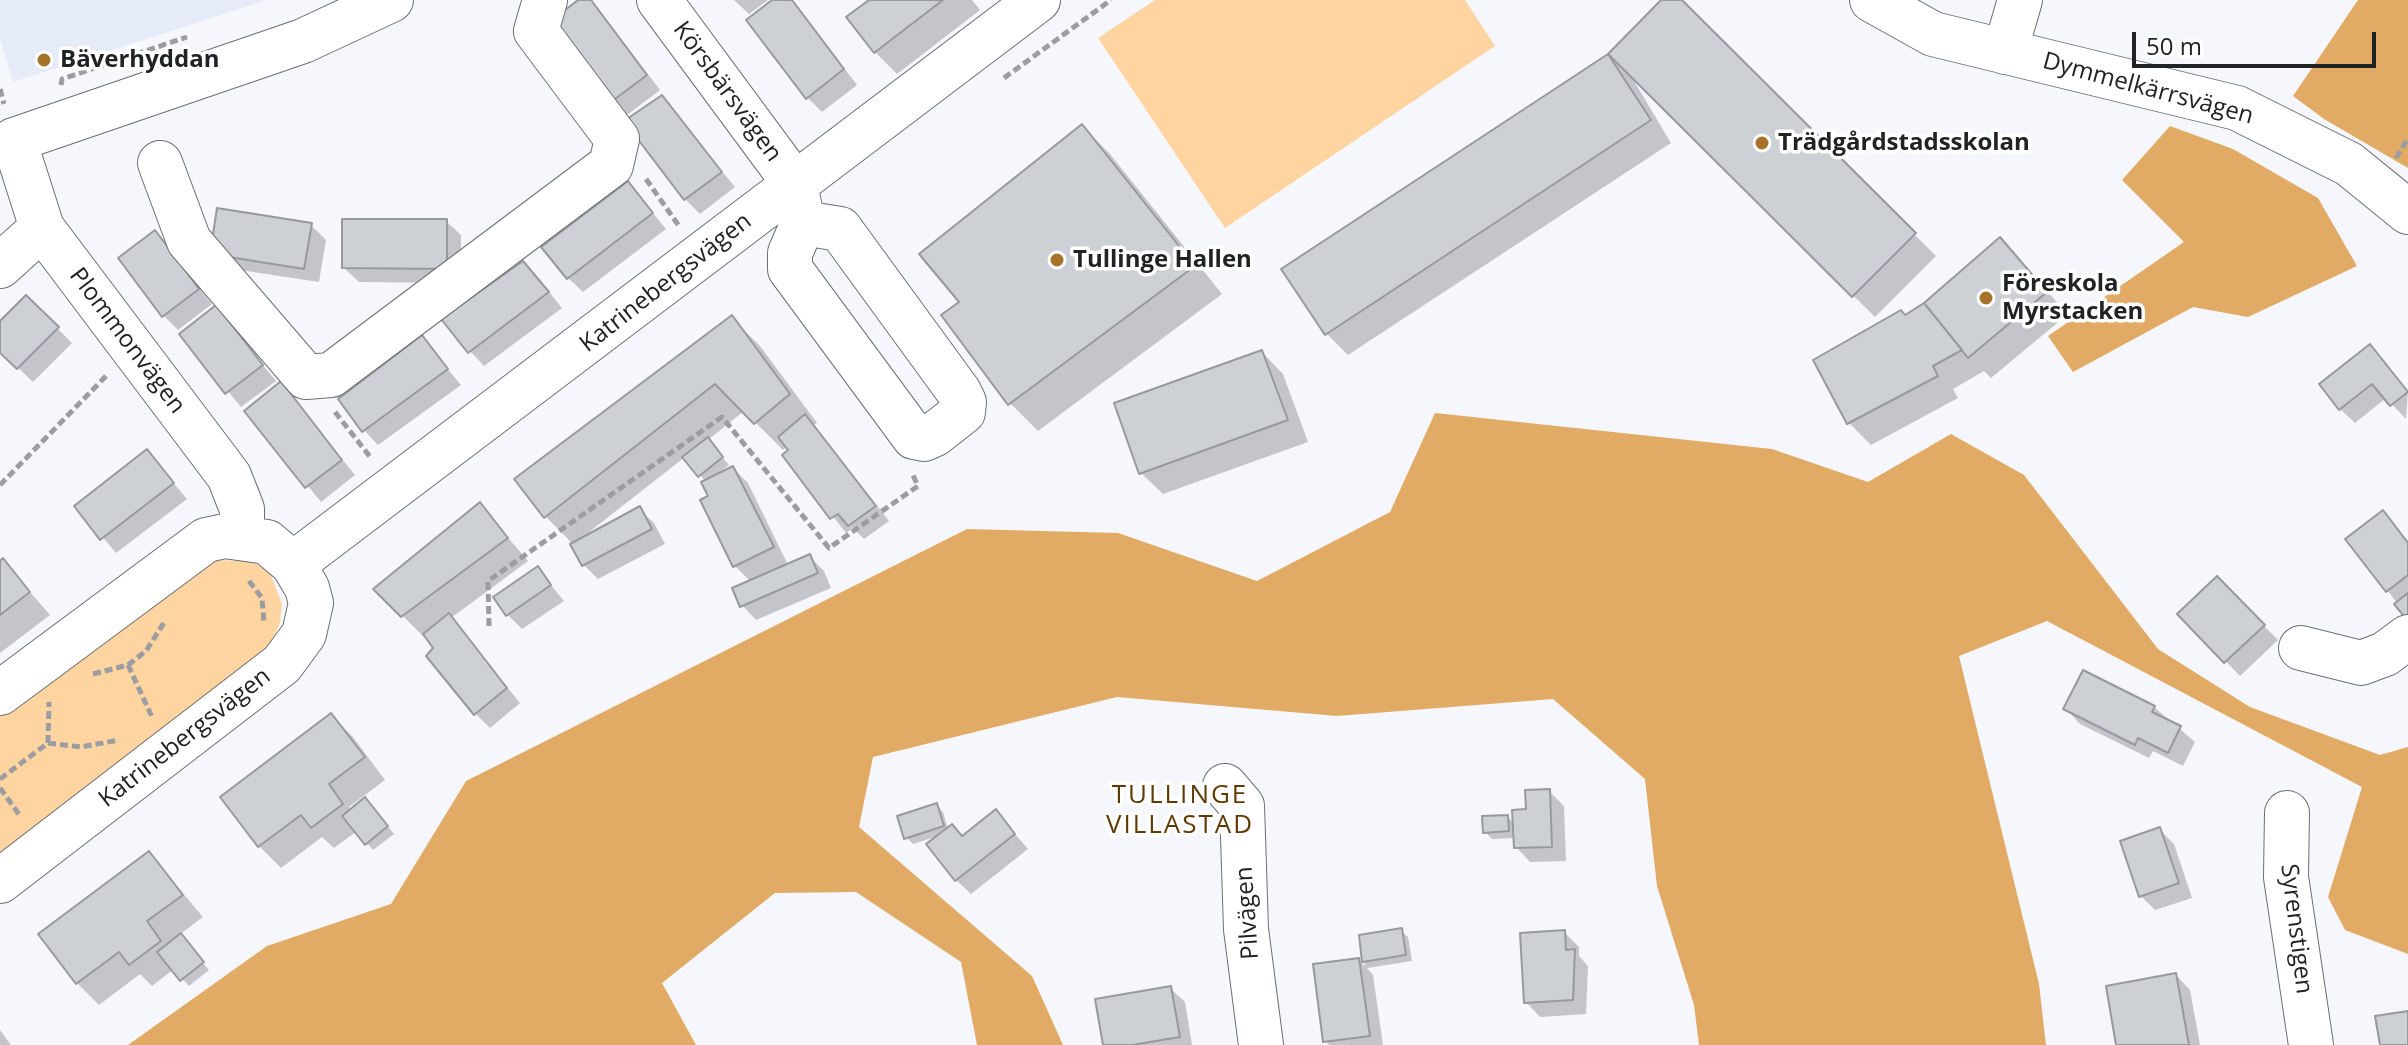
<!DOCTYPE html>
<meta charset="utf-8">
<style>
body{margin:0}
#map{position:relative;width:2408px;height:1045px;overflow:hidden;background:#f5f7fd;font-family:"Open Sans",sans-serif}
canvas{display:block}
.scale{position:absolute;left:2132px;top:32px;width:244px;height:36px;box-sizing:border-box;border:4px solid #212224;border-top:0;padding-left:10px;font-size:24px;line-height:28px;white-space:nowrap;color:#212224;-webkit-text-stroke:6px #fff;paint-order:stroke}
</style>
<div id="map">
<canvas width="2408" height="1045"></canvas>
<div class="scale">50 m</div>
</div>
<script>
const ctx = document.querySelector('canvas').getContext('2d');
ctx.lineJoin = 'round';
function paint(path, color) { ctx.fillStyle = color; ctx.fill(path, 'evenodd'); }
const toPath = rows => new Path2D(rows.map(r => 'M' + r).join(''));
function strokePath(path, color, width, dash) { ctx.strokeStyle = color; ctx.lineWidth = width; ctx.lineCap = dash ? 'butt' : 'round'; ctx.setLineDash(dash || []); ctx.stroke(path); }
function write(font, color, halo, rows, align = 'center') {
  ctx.font = font + ' "Open Sans",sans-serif'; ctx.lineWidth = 7; ctx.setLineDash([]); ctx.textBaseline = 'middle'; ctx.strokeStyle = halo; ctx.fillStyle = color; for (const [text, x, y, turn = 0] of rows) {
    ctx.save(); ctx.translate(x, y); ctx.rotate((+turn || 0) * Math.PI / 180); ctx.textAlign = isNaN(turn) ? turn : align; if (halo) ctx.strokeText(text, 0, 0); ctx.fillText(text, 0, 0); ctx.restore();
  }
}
paint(toPath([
 [0,0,267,0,13,82,0,38]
]), '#e5ebf7');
paint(toPath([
 [1155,0,1465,0,1495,46,1225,228,1098,38],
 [220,560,254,562,270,573,282,604,280,623,270,645,260,658,0,863,0,711,206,564]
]), '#fed4a1');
paint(toPath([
 [2358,0,2408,0,2408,168,2324,119,2293,96],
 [2170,126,2233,149,2318,198,2357,266,2248,317,2193,307,2073,372,2048,336,2184,242,2122,180],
 [1435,413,1772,449,1868,482,1951,434,2024,475,2158,649,2250,707,2380,755,2408,747,2408,954,2345,930,2328,897,2362,787,2047,621,1959,656,2039,984,2046,1045,1699,1045,1694,1005,1657,886,1645,779,1553,699,1337,716,1117,697,873,757,859,827,1032,976,1063,1045,977,1045,961,962,856,892,775,893,662,983,696,1045,128,1045,267,946,391,904,466,781,967,529,1118,533,1257,581,1390,512]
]), '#e1ab66');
paint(toPath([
 [582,0,589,0,600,11,660,90,627,115,613,101],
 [734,0,768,0,749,14],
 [776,0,791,0,799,8,857,85,822,112,807,97],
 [872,0,972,0,980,10,897,74,875,52],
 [1664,0,1679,0,1936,256,1875,317,1628,71,1671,143,1348,355,1327,334],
 [661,98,735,187,700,214,685,199],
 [1082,126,1110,154,1222,294,1038,431,1010,403,962,302],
 [628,183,666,229,583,292,568,278],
 [446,221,461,235,461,283,359,282,344,268],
 [311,225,326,240,319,282,227,268,212,253],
 [154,233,212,304,178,330,164,316],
 [2000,240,2068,314,1991,378,1984,371,1953,389,1958,398,1871,445,1849,423,1905,317,1925,305],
 [538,278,562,308,484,366,470,351],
 [26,297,72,343,33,382,0,350,0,324],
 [216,308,276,381,241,407,182,335],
 [732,318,760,346,817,423,814,425,889,521,864,539,853,528,846,533,785,455,791,450,788,446,783,450,744,411,708,440,729,465,717,474,733,468,748,483,788,565,809,556,824,571,831,588,756,620,742,605,751,582,735,566,706,482,685,457,584,536,639,509,654,523,665,544,598,579,583,564,573,544,545,516],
 [422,338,461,385,378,445,364,430],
 [2370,346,2408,390,2406,419,2386,398,2355,423,2340,409],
 [1262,352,1283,374,1308,442,1163,494,1141,473],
 [281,384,355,475,321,502,247,411],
 [147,452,187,499,116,553,77,506],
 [480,505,528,561,451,618,520,703,490,728,476,714,426,635,424,637,376,589],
 [2383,513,2408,541,2408,618,2388,591],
 [3,561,50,615,0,653,0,563],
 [537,568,564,601,522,629,508,615],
 [2217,578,2278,640,2240,676,2180,614],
 [2154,707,2195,742,2183,766,2153,751,2149,758,2080,724,2066,709],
 [331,715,353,737,385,780,349,807,352,810,372,806,394,834,373,850,357,831,334,848,322,837,281,868,259,846],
 [1549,791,1564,806,1566,861,1530,862,1516,847,1515,838,1492,839,1485,832,1507,817,1515,824],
 [936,805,943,812,948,829,963,838,996,812,1028,849,971,894,956,880,938,836,913,844,906,837],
 [2159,829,2174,844,2192,898,2155,910,2141,896],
 [149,853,203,917,179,935,209,970,189,986,174,969,152,986,140,974,99,1005,77,983],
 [1401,931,1408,937,1412,961,1367,968,1373,975,1383,1045,1329,1045,1325,1041,1359,960,1365,966,1361,937],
 [1564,932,1579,947,1579,956,1588,966,1586,1014,1540,1017,1526,1002],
 [2176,975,2190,990,2200,1045,2118,1045],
 [1170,988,1185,1002,1192,1045,1105,1045],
 [0,1030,11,1045,0,1045]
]), '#0003');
const building = toPath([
 [578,0,591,0,647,75,611,102,551,21,578,0],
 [772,0,792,0,844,69,806,99,746,20,772,0],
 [869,0,943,0,874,53,846,17,869,0],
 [1661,0,1682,0,1916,233,1852,297,1608,54,1661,0],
 [1608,54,1651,120,1325,335,1281,269,1608,54],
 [662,95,722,172,684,200,624,121,662,95],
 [1082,124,1195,266,1008,405,941,315,959,302,919,254,1082,124],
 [628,181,653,213,567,279,541,247,628,181],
 [217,208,312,223,304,269,210,254,217,208],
 [342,219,447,219,447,269,342,268,342,219],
 [155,230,199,289,162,317,118,258,155,230],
 [2000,237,2047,292,1968,358,1924,303,2000,237],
 [523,261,549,292,468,353,441,319,523,261],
 [26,295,59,327,17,369,0,353,0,321,26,295],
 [1924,303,1962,350,1933,366,1938,376,1847,424,1813,360,1901,310,1905,315,1924,303],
 [216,305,263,365,225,394,179,334,216,305],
 [732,315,790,394,754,424,715,384,544,518,514,479,732,315],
 [422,335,448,369,362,432,338,399,422,335],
 [2370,344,2408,392,2390,406,2372,384,2339,410,2319,384,2370,344],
 [1262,350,1288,420,1139,474,1114,403,1262,350],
 [281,381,342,460,305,488,244,411,281,381],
 [805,414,876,506,848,526,838,514,830,519,782,455,788,450,778,437,805,414],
 [708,437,723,457,698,477,682,457,708,437],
 [147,449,174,483,100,540,74,506,147,449],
 [733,466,774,547,733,567,700,500,708,496,701,482,733,466],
 [480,502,508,538,401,617,373,589,480,502],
 [640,506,652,529,582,566,570,544,640,506],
 [2383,510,2408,543,2408,575,2386,592,2345,539,2383,510],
 [810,554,818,573,740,607,732,588,810,554],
 [3,558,30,592,0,615,0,561,3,558],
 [538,566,551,585,506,616,493,597,538,566],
 [2217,576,2265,625,2224,663,2177,614,2217,576],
 [2408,593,2408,621,2394,604,2408,593],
 [449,613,507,688,474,715,426,656,433,648,423,634,449,613],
 [2083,670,2155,706,2152,712,2181,726,2168,753,2138,738,2135,745,2063,709,2083,670],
 [331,713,365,757,329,784,343,804,311,828,301,815,258,847,220,797,331,713],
 [1550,789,1552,847,1514,848,1512,810,1526,809,1525,790,1550,789],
 [365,797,388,826,365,845,342,816,365,797],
 [937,803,944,826,904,839,897,816,937,803],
 [996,809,1015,834,955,881,926,844,952,824,962,836,996,809],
 [1508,815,1509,831,1483,833,1482,816,1508,815],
 [2160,827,2179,883,2139,897,2120,841,2160,827],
 [149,851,183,895,147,921,161,941,129,965,119,952,76,984,38,934,149,851],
 [1402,928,1406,955,1362,962,1359,935,1402,928],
 [1565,930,1566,950,1575,949,1573,1000,1524,1003,1520,933,1565,930],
 [181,933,204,962,180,981,157,952,181,933],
 [1359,958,1370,1036,1323,1042,1313,964,1359,958],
 [2176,973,2189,1045,2116,1045,2106,986,2176,973],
 [1171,986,1180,1037,1132,1045,1103,1045,1095,999,1171,986],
 [2408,1011,2408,1045,2380,1045,2375,1016,2408,1011]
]);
paint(building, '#cdd0d5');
strokePath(building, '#97999e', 2);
const minor = toPath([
 [659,0,795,184,803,223,790,253,790,269,914,437,924,439,935,434,963,412,964,402,959,392,840,229,803,223],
 [1872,0,1933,34,2237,108,2349,164,2408,212],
 [2005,52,2020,0],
 [14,140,42,228,229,476,242,509,242,537],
 [14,140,303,41,391,0],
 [160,163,189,241,306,377,331,375,611,165,617,139,536,31,545,0],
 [0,266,42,228],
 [293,564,1038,0],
 [2301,648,2361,663,2385,654,2408,637],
 [0,693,206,540,225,536,267,542,293,564,307,588,311,603,304,634,282,664,0,881],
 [1225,786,1242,806,1246,929,1261,1045],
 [2287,813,2286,877,2311,1045]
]);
strokePath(minor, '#6d6f73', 46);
strokePath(toPath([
 [1004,78,1111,0],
 [61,85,62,79,187,37],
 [0,89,4,104],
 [2396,158,2408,138],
 [646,179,679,226],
 [335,412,371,458],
 [0,485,108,374],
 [249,581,262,598,264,623],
 [489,626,488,581,722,417,829,548,918,486,912,473],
 [128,665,153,719],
 [93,674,128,665,146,651,165,621],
 [48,743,49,702],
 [0,779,48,743,81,747,119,740],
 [0,788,21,817]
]), '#9b9da1', 5, [8, 4]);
strokePath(minor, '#fff', 44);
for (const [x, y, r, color] of [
 [44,60,8,"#a7732b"],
 [1762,143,8,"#a7732b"],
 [1057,260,8,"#a7732b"],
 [1986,298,8,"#a7732b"]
]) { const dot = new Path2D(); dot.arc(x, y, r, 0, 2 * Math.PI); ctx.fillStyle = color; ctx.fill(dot); strokePath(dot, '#fff', 3); }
write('bold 24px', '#212224', '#fff', [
 ["Bäverhyddan",60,60],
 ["Trädgårdstadsskolan",1778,143],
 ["Tullinge Hallen",1073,260],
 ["Föreskola",2002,284],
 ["Myrstacken",2002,312]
], 'left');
write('24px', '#212224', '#fff', [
 ["Dymmelkärrsvägen",2148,89,15],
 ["Körsbärsvägen",727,92,54],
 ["Katrinebergsvägen",666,283,-38],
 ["Plommonvägen",127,341,53],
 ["Katrinebergsvägen",185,738,-38],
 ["Pilvägen",1248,913,-94],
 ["Syrenstigen",2296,929,83]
]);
ctx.letterSpacing = '2px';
write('26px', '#5d3b03', '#fff', [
 ["TULLINGE",1180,796],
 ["VILLASTAD",1180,826]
]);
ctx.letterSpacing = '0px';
</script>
